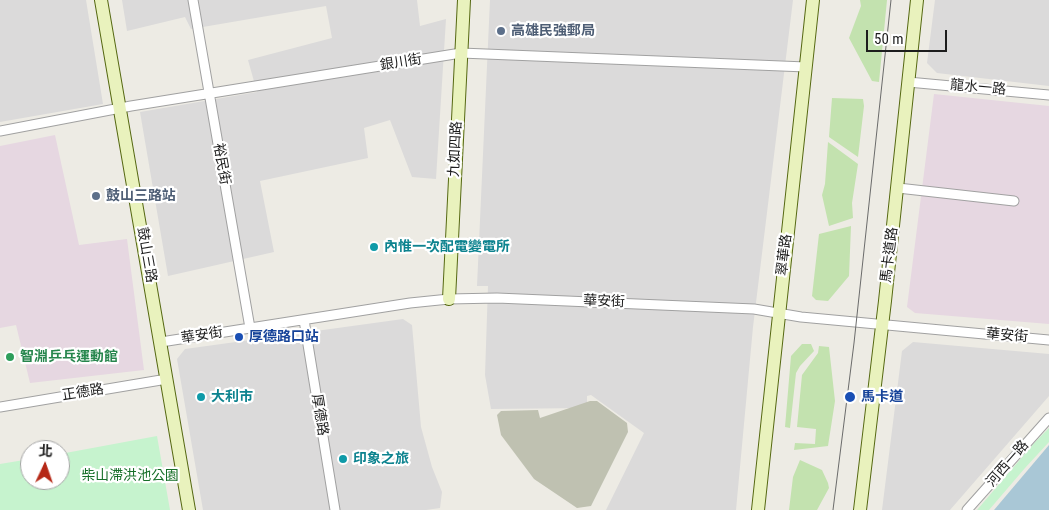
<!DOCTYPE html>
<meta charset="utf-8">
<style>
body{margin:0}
#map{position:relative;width:1049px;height:510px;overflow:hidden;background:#edebe4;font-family:"Roboto Condensed","Noto Sans TC",sans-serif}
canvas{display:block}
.north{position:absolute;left:20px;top:440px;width:50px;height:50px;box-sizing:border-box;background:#fff;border:1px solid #a5a5a5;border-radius:50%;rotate:3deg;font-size:14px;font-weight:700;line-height:20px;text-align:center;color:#1d1d1d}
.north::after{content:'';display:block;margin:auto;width:18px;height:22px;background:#b52816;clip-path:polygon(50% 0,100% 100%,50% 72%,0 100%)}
.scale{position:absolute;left:866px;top:30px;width:81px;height:22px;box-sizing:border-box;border:2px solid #1d1d1d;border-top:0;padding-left:6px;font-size:15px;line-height:18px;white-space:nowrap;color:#1d1d1d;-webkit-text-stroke:4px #fff;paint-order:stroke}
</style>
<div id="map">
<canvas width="1049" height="510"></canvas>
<div class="north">北</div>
<div class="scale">50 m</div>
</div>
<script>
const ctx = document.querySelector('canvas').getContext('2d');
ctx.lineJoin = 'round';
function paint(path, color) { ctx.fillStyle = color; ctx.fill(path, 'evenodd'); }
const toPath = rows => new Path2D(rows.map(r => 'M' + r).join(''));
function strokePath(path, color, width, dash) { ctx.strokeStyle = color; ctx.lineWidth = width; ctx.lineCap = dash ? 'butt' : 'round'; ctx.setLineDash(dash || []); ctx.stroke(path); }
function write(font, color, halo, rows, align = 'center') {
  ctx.font = font + ' "Roboto Condensed","Noto Sans TC",sans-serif'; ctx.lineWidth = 4.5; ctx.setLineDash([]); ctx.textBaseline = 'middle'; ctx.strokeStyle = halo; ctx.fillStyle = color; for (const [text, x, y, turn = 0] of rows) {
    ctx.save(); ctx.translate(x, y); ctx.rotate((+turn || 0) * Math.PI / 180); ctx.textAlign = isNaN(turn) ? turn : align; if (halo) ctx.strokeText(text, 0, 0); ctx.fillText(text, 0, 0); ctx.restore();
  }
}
paint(toPath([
 [0,0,86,0,103,104,0,122],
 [122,0,417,0,420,26,446,19,436,179,412,177,390,120,364,128,368,158,260,181,274,252,168,276,140,112,257,92,248,60,332,38,326,6,191,29,185,17,127,31],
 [490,0,793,0,753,327,736,510,606,510,644,433,591,395,587,396,587,408,491,409,485,375,488,286,477,286],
 [935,0,1049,0,1049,86,937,73,927,63],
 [403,319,412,325,421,427,432,467,442,492,440,508,426,510,203,510,177,359,185,349],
 [913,342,1049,354,1049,396,950,510,882,510,902,351]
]), '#dbdada');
paint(toPath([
 [934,94,1049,106,1049,324,915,313,907,307],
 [55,135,79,245,127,239,144,370,30,383,16,325,0,328,0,146]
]), '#e6d7e1');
paint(toPath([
 [590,401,597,401,627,423,628,432,591,506,577,508,534,479,501,435,497,415,501,411,538,410,540,418]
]), '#bfc1b1');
paint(toPath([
 [860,0,887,0,879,82,872,81,849,38,861,6],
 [832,98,863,99,864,106,858,157,829,137],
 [828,142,858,164,852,203,853,218,829,226,822,195,825,184],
 [851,226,849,276,828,301,816,300,812,296,819,234],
 [802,344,811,344,814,351,800,366,796,373,790,428,785,427,791,356],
 [819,346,829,347,835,401,828,446,794,450,795,443,815,444,816,429,797,427,802,375,818,353],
 [800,460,822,470,828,483,829,488,817,510,789,510,793,477]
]), '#c3e2af');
paint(toPath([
 [1049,428,1049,442,1025,468,989,510,977,510,1035,442],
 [157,436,170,510,0,510,0,464,30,459,30,480,60,480,60,454]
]), '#c6f3ce');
paint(toPath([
 [1049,445,1049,510,994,510]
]), '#a9c7d6');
const street = toPath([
 [193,0,250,328],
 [908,82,1049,95],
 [0,131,131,106,461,53,806,67],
 [898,188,1014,201],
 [304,320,335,510],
 [161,342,410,303,449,299,497,298,754,309,801,317,1049,340],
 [0,407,167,379],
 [967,510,1049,418]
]);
const secondary = toPath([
 [101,0,189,510],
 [449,299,464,0],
 [758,510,813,0],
 [860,510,885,301,917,0]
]);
strokePath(street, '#a1a1a1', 11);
strokePath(secondary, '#556811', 14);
strokePath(street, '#fff', 9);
strokePath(secondary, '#e9f2bd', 12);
strokePath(toPath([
 [833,510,854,343,891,0]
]), '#6b6b6b', 1);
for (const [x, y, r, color] of [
 [501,31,5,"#5c6f8a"],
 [96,196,5,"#5c6f8a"],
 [374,247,5,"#0f9aa8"],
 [239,337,5,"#1a4fb4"],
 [10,357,5,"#2e9e5b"],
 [201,397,5,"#0f9aa8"],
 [850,397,6,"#1a4fb4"],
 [343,459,5,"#0f9aa8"]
]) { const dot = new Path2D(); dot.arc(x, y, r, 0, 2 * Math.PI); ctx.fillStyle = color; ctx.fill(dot); strokePath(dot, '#fff', 2); }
write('bold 14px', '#4e5e75', '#fff', [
 ["高雄民強郵局",511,31],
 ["鼓山三路站",106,196]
], 'left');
write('14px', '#1d1d1d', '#fff', [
 ["銀川街",401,63,-9],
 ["龍水一路",978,88,5],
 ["九如四路",456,149,-87],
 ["裕民街",221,164,80],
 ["鼓山三路",146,255,80],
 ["翠華路",785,255,-83],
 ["馬卡道路",890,255,-83],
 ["華安街",604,302,2],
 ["華安街",202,336,-9],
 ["華安街",1007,336,5],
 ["正德路",83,393,-9],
 ["厚德路",319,415,81],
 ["河西一路",1008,464,-49]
]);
write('bold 14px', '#0d838f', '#fff', [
 ["內惟一次配電變電所",384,247],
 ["大利市",211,397],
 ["印象之旅",353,459]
], 'left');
write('bold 14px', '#164399', '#fff', [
 ["厚德路口站",249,337],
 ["馬卡道",861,397]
], 'left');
write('bold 14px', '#27864d', '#fff', [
 ["智淵乒乓運動館",20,357]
], 'left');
write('14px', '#176f29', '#fff', [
 ["柴山滯洪池公園",130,476]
]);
</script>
